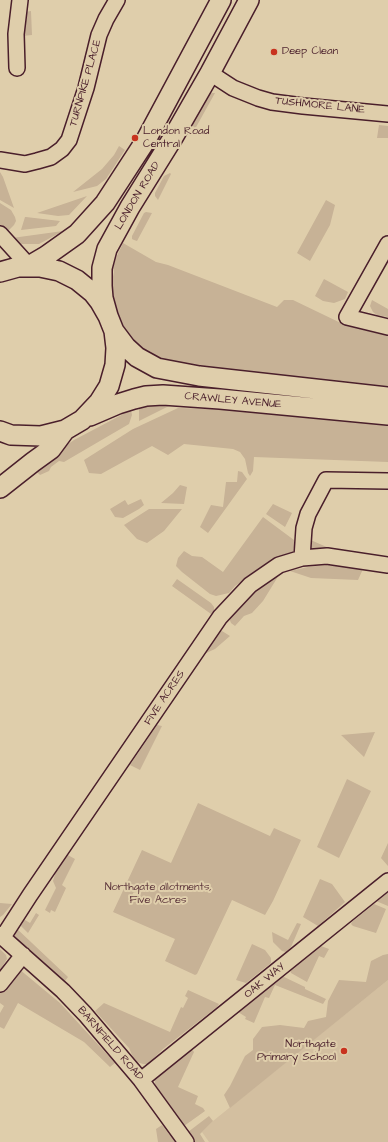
<!DOCTYPE html>
<style>
body{margin:0}
canvas{display:block;background:#dfceab}
</style>
<canvas width="388" height="1142"></canvas>
<script>
const ctx = document.querySelector('canvas').getContext('2d');
ctx.lineJoin = 'round';
function paint(path, color) { ctx.fillStyle = color; ctx.fill(path, 'evenodd'); }
const toPath = rows => new Path2D(rows.map(r => 'M' + r).join(''));
function strokePath(path, color, width, dash) { ctx.strokeStyle = color; ctx.lineWidth = width; ctx.lineCap = dash ? 'butt' : 'round'; ctx.setLineDash(dash || []); ctx.stroke(path); }
function write(font, color, halo, rows, align = 'center') {
  ctx.font = font + ' "Architects Daughter",sans-serif'; ctx.lineWidth = 4; ctx.setLineDash([]); ctx.textBaseline = 'middle'; ctx.strokeStyle = halo; ctx.fillStyle = color; for (const [text, x, y, turn = 0] of rows) {
    ctx.save(); ctx.translate(x, y); ctx.rotate((+turn || 0) * Math.PI / 180); ctx.textAlign = isNaN(turn) ? turn : align; if (halo) ctx.strokeText(text, 0, 0); ctx.fillText(text, 0, 0); ctx.restore();
  }
}
paint(toPath([
 [388,980,388,1142,209,1142,202,1132,213,1121]
]), '#d3bfa0');
paint(toPath([
 [31,11,32,35,22,36,25,12],
 [212,93,215,93,195,129,192,124,208,95],
 [379,125,388,126,388,138,377,138],
 [119,146,125,150,106,179,97,186,73,192,102,169,114,155],
 [0,172,3,177,14,208,0,200],
 [170,173,171,174,158,200,155,196,155,193,164,176],
 [87,196,69,215,58,216,37,213],
 [326,200,335,205,330,225,310,261,297,253],
 [0,203,11,210,15,217,16,221,14,225,5,234,0,227],
 [146,212,152,213,137,241,134,240,132,239,132,236,144,213],
 [25,217,26,217,60,221,56,226,21,230],
 [63,231,39,244,21,244,12,238],
 [123,243,156,262,168,265,277,307,284,300,293,300,347,326,388,336,388,387,194,368,156,360,136,345,125,331,119,321,110,291,114,272,113,268,116,258],
 [324,279,348,292,345,299,334,303,323,301,315,296],
 [372,300,388,309,388,317,377,315,373,312,370,306],
 [164,404,171,405,139,421,139,408,147,405],
 [178,408,249,410,388,424,388,462,254,457,253,471,250,476,248,473,245,459,240,452,233,449,184,444,168,455,152,446,101,474,89,473,84,460,133,429],
 [131,410,132,415,129,424,64,462,59,461,51,467,49,471,40,475,33,468,74,440],
 [238,471,242,472,247,479,208,533,200,527,211,505,223,507,226,482,237,482],
 [180,485,187,487,184,504,161,503,173,493],
 [141,499,144,505,139,509,123,518,115,517,110,509,125,500,128,505],
 [273,504,292,513,285,527,266,514],
 [149,509,182,509,164,531,147,543,137,539,124,525],
 [263,517,294,540,294,547,293,552,288,556,271,562,251,575,235,586,229,593,216,596,210,594,182,572,176,566,178,558,184,551,192,556,202,557,223,572],
 [306,538,329,548,305,549],
 [326,565,344,566,363,569,358,580,311,578,290,571,308,567],
 [279,575,263,601,252,613,244,616,235,626,231,623,229,618,236,607,248,595,266,582],
 [177,579,211,603,214,607,214,611,211,614,172,586],
 [222,631,230,636,215,649,204,654,219,632],
 [157,725,162,726,140,770,130,765],
 [375,732,364,757,341,735],
 [347,779,371,791,339,858,317,847],
 [198,803,270,836,274,828,301,840,273,901,265,915,232,900,197,974,195,975,165,961,175,939,113,912,142,850,171,863],
 [388,843,388,866,381,858],
 [66,854,75,859,62,885,66,888,55,912,51,910,50,913,45,910,56,888,53,881,57,868],
 [320,879,332,884,345,902,318,926,303,917],
 [388,892,388,906,376,901],
 [0,903,12,904,3,915,0,917],
 [374,904,386,909,376,933,353,926,351,924,352,922],
 [36,913,39,915,28,933,17,922,20,917,30,923],
 [297,923,301,924,291,947,286,952,282,951,273,942,272,932,288,940],
 [14,926,68,977,65,981,9,931],
 [252,944,265,950,271,958,271,963,246,983,236,980],
 [321,946,329,949,324,958,319,956,307,982,291,973,290,970],
 [0,949,6,955,7,959,0,970],
 [388,954,388,980,230,1108,224,1095,230,1086,245,1056,253,1050,253,1039,262,1027,280,1025,304,1028,308,1021,326,1017,328,1001,339,980,366,982,371,961,383,955],
 [19,969,60,1003,115,1063,110,1067,84,1042,18,1003,4,1029,0,1027,0,1013,4,1006,0,1003,0,991],
 [282,976,305,987,305,989,326,999,323,1004,275,985,269,998,265,997,254,1023,245,1019,246,1017,238,1012],
 [188,990,219,1004,217,1007,163,1049,148,1064,143,1064,137,1062,132,1055,129,1048,95,1011,104,1003,170,1032,181,1007,183,1008,188,998,185,996],
 [191,1048,194,1052,178,1087,198,1096,195,1104,203,1108,205,1111,184,1126,157,1091,155,1085,155,1078,161,1070],
 [209,1116,213,1121,200,1134,205,1142,195,1142,187,1133,188,1132],
 [162,1125,175,1142,158,1142,156,1129]
]), '#c7b296');
const minor = toPath([
 [17,68,16,34,20,0],
 [210,73,233,88,258,98,272,102,303,106,388,114],
 [0,160,25,164,37,161,51,157,62,149,69,140,86,88,99,35,106,19,117,0],
 [0,234,29,266],
 [388,244,347,317,388,327],
 [302,558,304,528,308,514,326,480,388,481],
 [0,935,63,991,85,1014,141,1080,186,1142],
 [3,937,30,895,220,617,250,585,279,565,302,558,327,556,388,565],
 [0,984,23,955],
 [141,1080,388,881]
]);
const major = toPath([
 [29,266,46,256,77,234,105,203,146,140,221,0],
 [0,272,18,267,40,267,59,271,77,280,93,293,100,302,108,316,114,331,116,348,115,365,109,386,99,402,82,420,65,430,41,436,11,435,0,431],
 [108,316,103,298,102,286,102,268,107,249,130,207,171,141,210,73,249,0],
 [114,331,126,347,137,357,157,368,199,376,388,397],
 [90,416,118,404,134,399,146,396,163,395,220,399,388,415],
 [0,488,33,462,51,449,65,430]
]);
strokePath(minor, '#4a1f2b', 18);
strokePath(major, '#4a1f2b', 22);
strokePath(minor, '#dfceab', 15);
strokePath(major, '#dfceab', 19);
for (const [x, y, r, color] of [
 [274,52,4,"#c8321e"],
 [135,138,4,"#c8321e"],
 [344,1051,4,"#c8321e"]
]) { const dot = new Path2D(); dot.arc(x, y, r, 0, 2 * Math.PI); ctx.fillStyle = color; ctx.fill(dot); strokePath(dot, '#dfceab', 1.5); }
write('11px', '#4a1f2b', '#dfceab', [
 ["Deep Clean",282,52],
 ["London Road",143,132],
 ["Central",143,145],
 ["Northgate",336,1045,"right"],
 ["Primary School",336,1058,"right"]
], 'left');
write('11px', '#4a1f2b', '#dfceab', [
 ["TURNPIKE PLACE",86,83,-74],
 ["TUSHMORE LANE",320,106,6],
 ["LONDON ROAD",138,196,-59],
 ["CRAWLEY AVENUE",233,401,5],
 ["FIVE ACRES",165,698,-56],
 ["OAK WAY",265,981,-39],
 ["BARNFIELD ROAD",110,1044,49]
]);
write('11px', '#5d353b', '#dfceab', [
 ["Northgate allotments,",158,888],
 ["Five Acres",158,901]
]);
</script>
